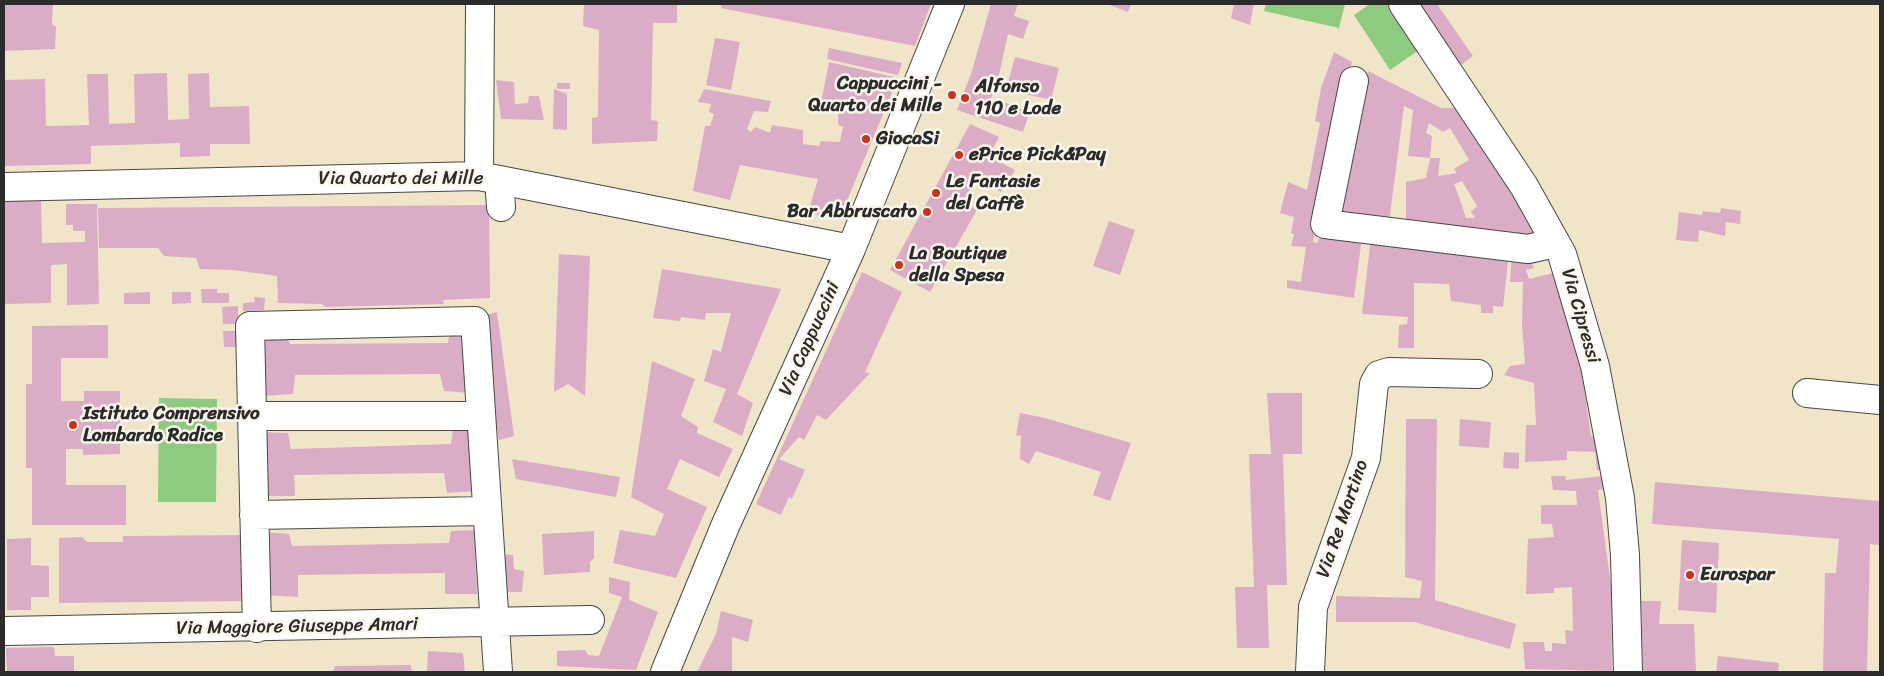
<!DOCTYPE html>
<meta charset="utf-8">
<style>
body{margin:0}
#map{position:relative;width:1884px;height:676px;overflow:hidden;background:#f0e5c9;font-family:Sriracha,sans-serif}
canvas{display:block}
.frame{position:absolute;inset:0;border:5px solid #2b2b2b;pointer-events:none}
</style>
<div id="map">
<canvas width="1884" height="676"></canvas>
<div class="frame"></div>
</div>
<script>
const ctx = document.querySelector('canvas').getContext('2d');
ctx.lineJoin = 'round';
function paint(path, color) { ctx.fillStyle = color; ctx.fill(path, 'evenodd'); }
const toPath = rows => new Path2D(rows.map(r => 'M' + r).join(''));
function strokePath(path, color, width, dash) { ctx.strokeStyle = color; ctx.lineWidth = width; ctx.lineCap = dash ? 'butt' : 'round'; ctx.setLineDash(dash || []); ctx.stroke(path); }
function write(font, color, halo, rows, align = 'center') {
  ctx.font = font + ' Sriracha,sans-serif'; ctx.lineWidth = 5; ctx.setLineDash([]); ctx.textBaseline = 'middle'; ctx.strokeStyle = halo; ctx.fillStyle = color; for (const [text, x, y, turn = 0] of rows) {
    ctx.save(); ctx.translate(x, y); ctx.rotate((+turn || 0) * Math.PI / 180); ctx.textAlign = isNaN(turn) ? turn : align; if (halo) ctx.strokeText(text, 0, 0); ctx.fillText(text, 0, 0); ctx.restore();
  }
}
paint(toPath([
 [1266,4,1345,4,1339,28,1264,11],
 [1370,4,1389,4,1419,50,1390,70,1354,15],
 [159,398,217,399,216,502,158,502]
]), '#8eca7f');
paint(toPath([
 [4,4,53,4,52,24,56,27,55,49,4,51],
 [584,4,677,4,677,23,653,23,651,120,658,121,657,141,592,144,592,118,598,117,599,30,583,26],
 [722,4,931,4,915,46,721,8],
 [991,4,1018,4,1014,16,1029,21,1023,39,1008,34,999,75,989,104,998,109,1000,101,1030,111,1023,132,957,110,971,74],
 [1107,4,1131,4,1128,12],
 [1234,4,1254,4,1250,25,1231,18],
 [1415,4,1437,4,1473,56,1458,67],
 [715,38,740,42,731,90,706,85],
 [829,48,902,63,898,75,827,59],
 [1334,52,1352,62,1325,173,1313,242,1318,243,1318,239,1333,237,1362,237,1354,298,1287,288,1287,280,1301,282,1306,247,1291,246,1294,234,1291,233,1294,217,1280,213,1288,182,1307,190,1320,123,1315,121,1321,88],
 [1015,57,1059,68,1051,100,1020,93,1021,90,1007,86],
 [829,62,898,78,839,220,808,213,818,179,740,165,730,200,693,191,705,126,710,126,714,114,709,112,711,104,698,102,704,89,771,101,768,112,754,111,747,129,751,132,755,127,770,133,772,125,803,130,803,144,819,146,821,141,840,142,843,127,838,125,838,114,820,108],
 [1368,71,1441,108,1455,108,1462,119,1465,118,1540,237,1406,223,1406,182,1426,178,1430,158,1408,156,1413,110,1404,106,1389,223,1339,214,1358,104],
 [1429,123,1443,132,1450,128,1469,160,1454,169,1457,173,1438,176,1440,158,1430,158,1432,136,1426,133],
 [1462,181,1477,206,1471,212,1475,218,1466,218,1458,194,1454,184],
 [167,73,168,120,189,119,188,74,209,73,210,107,249,106,250,144,210,144,210,156,180,157,180,143,91,146,91,164,4,166,4,80,45,79,46,126,89,125,87,74,108,74,109,124,135,123,134,74],
 [496,80,514,82,515,104,528,103,529,96,539,96,544,120,501,119],
 [557,83,570,83,570,89,557,89],
 [554,89,567,94,567,130,553,129],
 [970,124,999,137,989,156,1015,170,1001,192,975,178,964,202,977,210,930,292,890,270],
 [41,200,42,243,85,242,85,231,73,231,73,225,66,225,66,204,97,204,99,304,67,305,67,264,51,265,51,303,4,304,4,201],
 [489,205,490,298,443,300,444,304,325,307,322,304,278,303,277,276,233,270,200,269,196,258,164,256,158,248,99,248,98,208],
 [1721,208,1741,211,1740,224,1726,222,1725,236,1699,230,1698,242,1676,240,1679,212,1702,215,1703,211,1720,213],
 [1109,221,1135,230,1120,275,1093,266],
 [1371,238,1509,253,1503,307,1493,306,1493,313,1481,313,1481,305,1451,301,1449,284,1414,283,1414,348,1398,348,1399,325,1407,324,1408,317,1362,314],
 [1512,253,1551,259,1532,264,1534,268,1526,270,1529,279,1553,273,1580,362,1591,436,1599,436,1602,470,1597,470,1595,452,1567,451,1567,460,1525,462,1526,425,1536,425,1534,383,1504,375,1510,366,1525,364,1522,325,1523,282,1510,282],
 [559,254,590,256,585,396,568,384,554,392],
 [662,269,781,289,737,394,753,403,742,436,713,422,726,389,704,381,713,349,721,352,731,313,706,313,705,320,681,317,680,321,653,318],
 [862,272,902,292,865,372,870,373,826,420,817,415,804,440,799,437,779,459,805,470,792,499,789,497,781,515,756,504],
 [201,289,217,289,217,293,229,293,229,303,202,303],
 [150,292,150,304,124,304,124,293],
 [172,292,191,292,191,303,172,304],
 [254,297,265,298,264,310,243,311,243,303,255,302],
 [238,306,238,324,223,324,222,307],
 [497,312,514,436,499,440,478,317],
 [108,325,108,358,61,358,61,401,84,401,84,391,120,391,120,454,83,455,83,449,66,449,66,485,126,485,126,525,32,525,32,468,26,468,26,384,32,384,32,326],
 [223,331,238,331,238,347,224,347],
 [450,331,475,332,472,393,444,391,440,374,295,375,293,394,263,396,258,333,286,335,290,344,448,343],
 [652,361,695,379,681,416,698,427,697,433,733,449,719,477,680,459,667,489,707,507,676,578,613,563,620,530,655,536,664,514,631,497],
 [1267,393,1302,393,1302,454,1283,454,1287,585,1267,585,1269,648,1237,648,1235,587,1254,587,1249,454,1271,454],
 [1020,413,1045,418,1131,443,1110,501,1093,495,1101,472,1036,451,1029,464,1020,459,1021,435,1016,436],
 [1406,419,1437,419,1435,600,1516,624,1510,649,1414,622,1336,622,1336,596,1420,598,1422,581,1405,577],
 [1460,419,1491,422,1489,448,1459,446],
 [476,429,476,491,447,493,444,473,294,475,295,496,263,496,261,432,288,433,291,449,451,444,453,430],
 [1504,452,1519,453,1519,469,1503,468],
 [512,459,620,477,616,497,516,479],
 [1551,476,1565,476,1566,480,1603,476,1605,489,1598,490,1611,586,1612,671,1525,669,1523,642,1544,642,1545,651,1552,651,1552,643,1566,644,1565,630,1573,631,1572,587,1554,588,1554,593,1526,594,1528,539,1554,537,1552,524,1541,524,1541,505,1577,505,1576,491,1553,490],
 [1655,482,1880,501,1880,545,1870,544,1867,672,1823,672,1825,573,1836,573,1839,539,1652,524],
 [479,530,480,549,475,549,477,594,445,594,445,573,298,575,298,597,265,595,262,532,289,534,292,546,449,543,451,531],
 [594,531,594,558,590,562,590,572,544,575,542,534],
 [249,535,250,601,59,603,59,538,82,537,87,542,123,542,123,536],
 [31,538,31,565,49,566,49,597,31,597,31,610,7,610,7,539],
 [1682,540,1719,543,1716,613,1678,610],
 [503,554,513,555,514,569,524,571,522,592,505,592],
 [609,577,630,582,629,600,658,612,636,670,557,666,557,651,585,650,588,655,599,656,622,597,609,593],
 [1641,601,1661,601,1659,624,1694,624,1696,672,1643,672],
 [721,611,753,620,748,642,732,637,732,672,697,672,716,634],
 [54,647,55,656,74,656,74,672,7,672,6,648],
 [428,651,463,653,465,672,427,672],
 [1718,656,1779,663,1778,672,1716,672],
 [411,665,412,672,333,672,335,666]
]), '#dbacc6');
const minor = toPath([
 [1403,4,1524,186,1562,254,1595,366,1620,498,1625,555,1628,672],
 [1354,81,1325,224,1528,249,1555,243],
 [479,176,480,4],
 [499,180,501,207],
 [4,187,479,176,851,249],
 [1807,393,1880,400],
 [252,416,481,416],
 [254,515,487,511],
 [257,628,250,326,475,321,498,672],
 [4,631,590,620],
 [665,672,726,524,851,249,950,4],
 [1310,672,1313,607,1366,458,1374,384,1379,375,1389,372,1478,374]
]);
strokePath(minor, '#494743', 30);
strokePath(minor, '#fff', 28);
for (const [x, y, r, color] of [
 [952,95,5,"#c8321e"],
 [965,98,5,"#c8321e"],
 [866,139,5,"#c8321e"],
 [959,155,5,"#c8321e"],
 [936,193,5,"#c8321e"],
 [927,212,5,"#c8321e"],
 [899,265,5,"#c8321e"],
 [73,425,5,"#c8321e"],
 [1690,575,5,"#c8321e"]
]) { const dot = new Path2D(); dot.arc(x, y, r, 0, 2 * Math.PI); ctx.fillStyle = color; ctx.fill(dot); strokePath(dot, '#fbf7ec', 2); }
write('bold 19px', '#2b2b2b', '#fbf7ec', [
 ["Cappuccini -",942,84,"right"],
 ["Quarto dei Mille",942,106,"right"],
 ["Alfonso",975,87],
 ["110 e Lode",975,109],
 ["GiocaSi",876,139],
 ["ePrice Pick&Pay",969,155],
 ["Le Fantasie",946,182],
 ["del Caffè",946,204],
 ["Bar Abbruscato",917,212,"right"],
 ["La Boutique",909,254],
 ["della Spesa",909,276],
 ["Istituto Comprensivo",83,414],
 ["Lombardo Radice",83,436],
 ["Eurospar",1700,575]
], 'left');
write('19px', '#2b2b2b', '#fbf7ec', [
 ["Via Quarto dei Mille",401,179],
 ["Via Cipressi",1580,316,74],
 ["Via Cappuccini",810,339,-66],
 ["Via Re Martino",1343,519,-71],
 ["Via Maggiore Giuseppe Amari",297,627,-1]
]);
</script>
